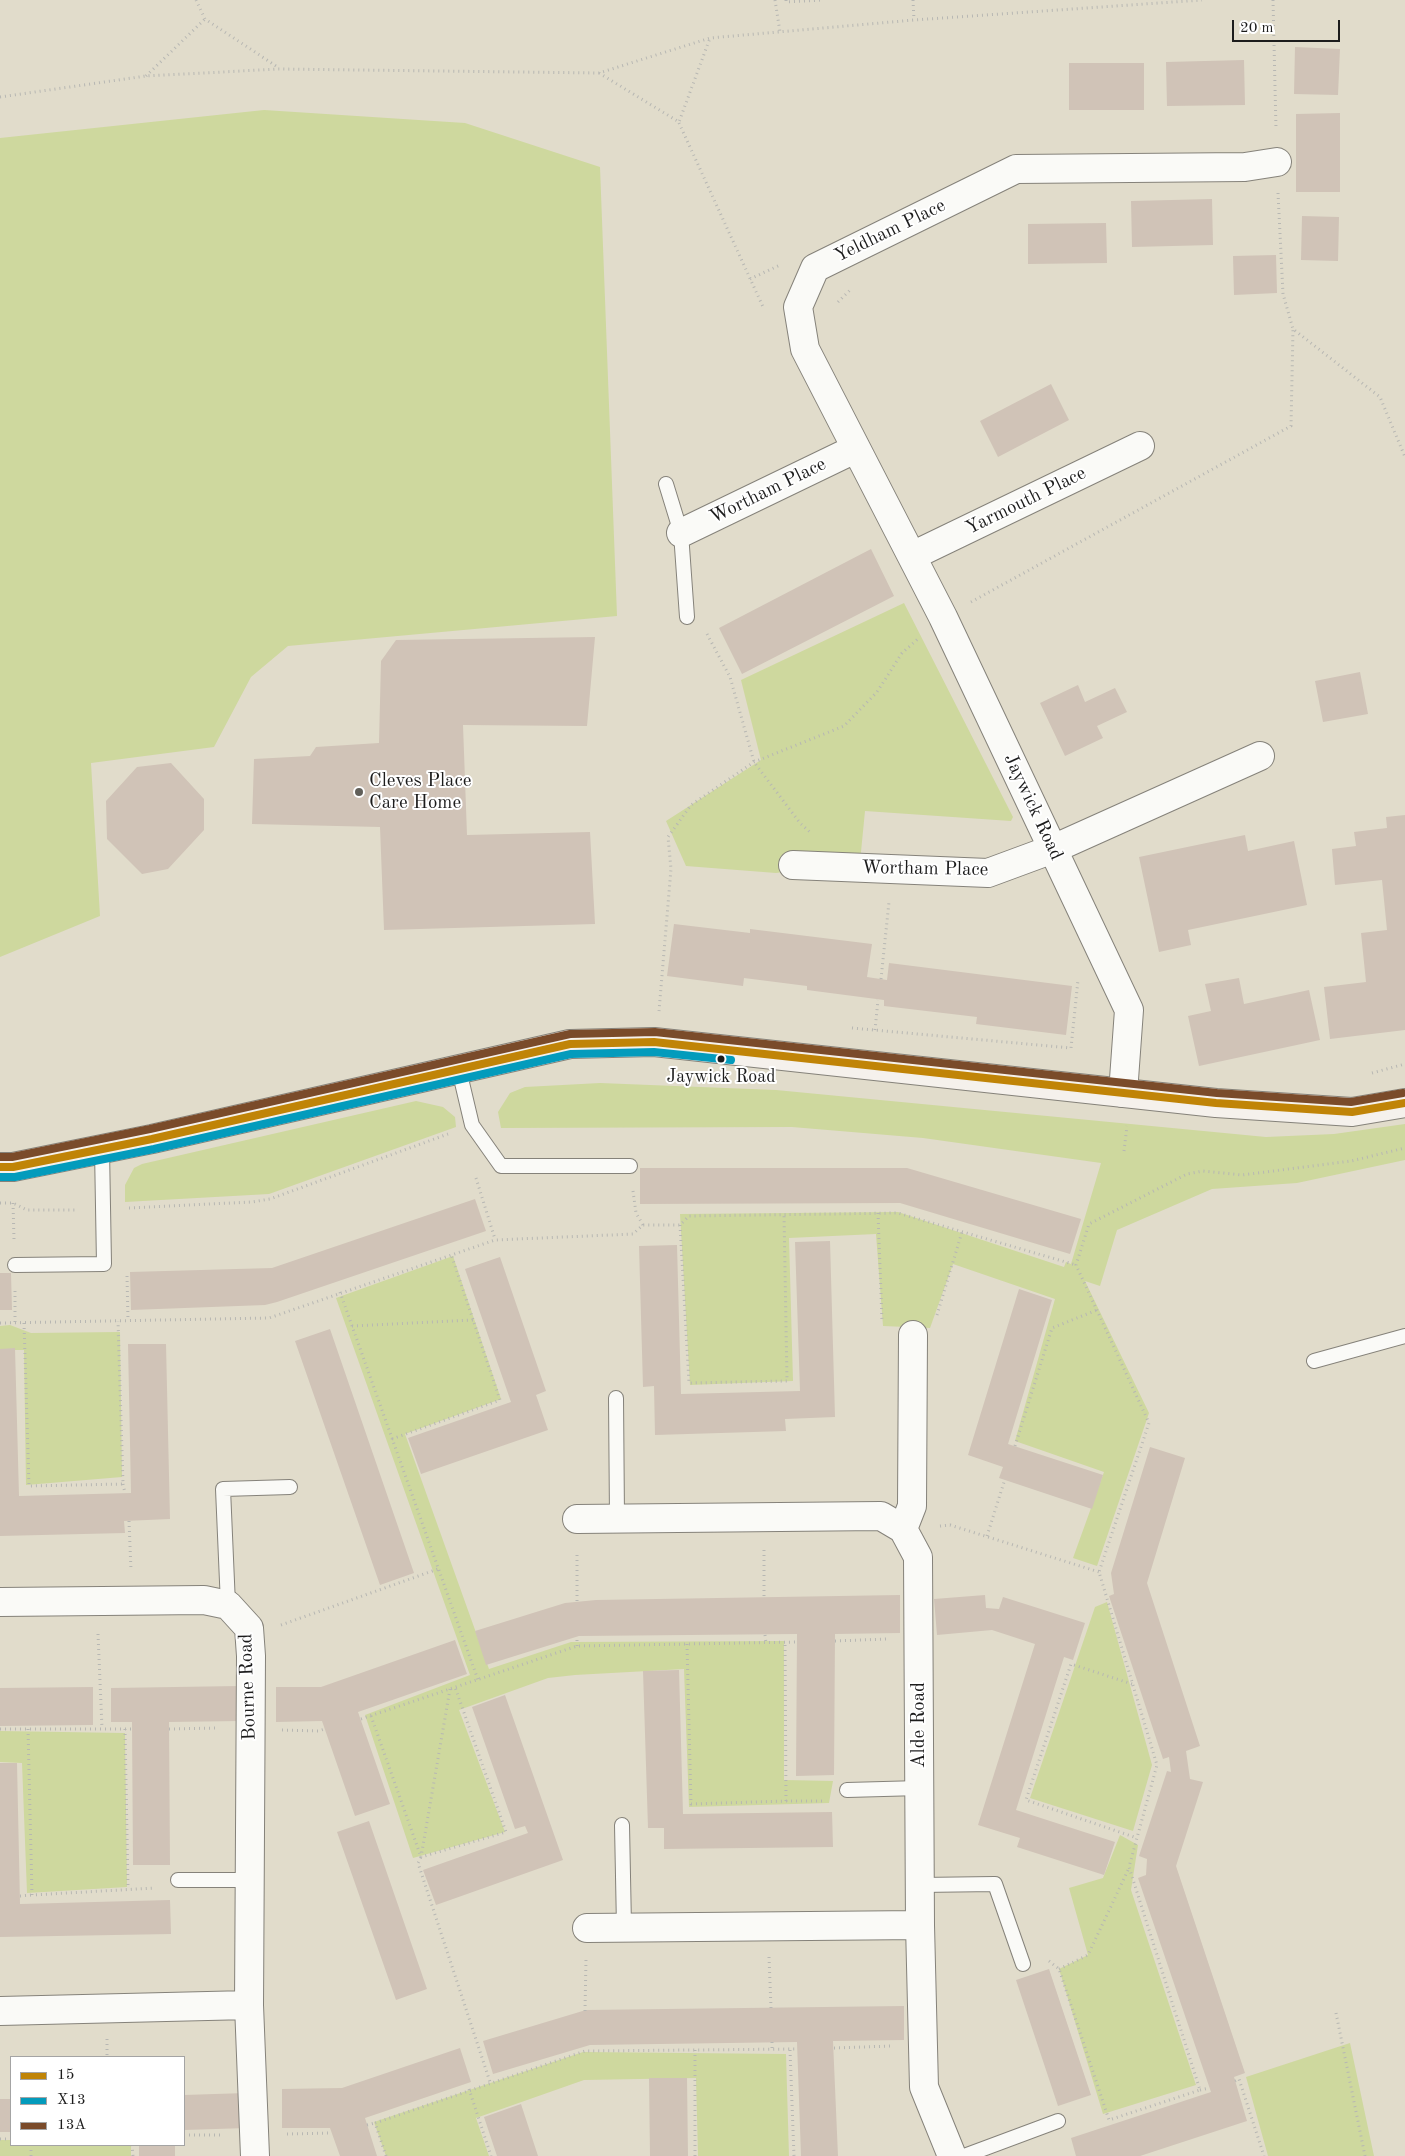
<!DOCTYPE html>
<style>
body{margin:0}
#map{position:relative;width:1405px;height:2156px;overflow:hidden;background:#e1dccb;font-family:"Old Standard TT",serif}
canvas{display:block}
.legend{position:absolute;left:10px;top:2056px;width:175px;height:90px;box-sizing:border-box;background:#fff;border:1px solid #a4a4a4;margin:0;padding:6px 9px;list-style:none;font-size:15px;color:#1c1c1c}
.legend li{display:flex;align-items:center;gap:10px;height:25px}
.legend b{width:25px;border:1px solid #a4a4a4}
.scale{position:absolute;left:1232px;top:20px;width:108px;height:22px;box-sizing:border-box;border:2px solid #1c1c1c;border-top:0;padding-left:6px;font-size:15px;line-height:18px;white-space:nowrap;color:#1c1c1c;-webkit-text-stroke:4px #fff;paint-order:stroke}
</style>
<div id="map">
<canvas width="1405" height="2156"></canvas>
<ul class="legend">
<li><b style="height:6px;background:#c08407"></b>15</li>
<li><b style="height:6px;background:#039bbc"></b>X13</li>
<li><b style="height:6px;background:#7a4b2a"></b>13A</li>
</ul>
<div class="scale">20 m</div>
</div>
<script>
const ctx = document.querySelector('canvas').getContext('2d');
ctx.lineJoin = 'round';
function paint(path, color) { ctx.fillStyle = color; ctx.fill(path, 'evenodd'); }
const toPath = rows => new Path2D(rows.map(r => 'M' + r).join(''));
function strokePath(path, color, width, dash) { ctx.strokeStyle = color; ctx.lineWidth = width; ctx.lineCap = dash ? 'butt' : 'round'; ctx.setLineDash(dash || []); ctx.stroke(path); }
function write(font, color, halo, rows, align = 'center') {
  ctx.font = font + ' "Old Standard TT",serif'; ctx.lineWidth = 4; ctx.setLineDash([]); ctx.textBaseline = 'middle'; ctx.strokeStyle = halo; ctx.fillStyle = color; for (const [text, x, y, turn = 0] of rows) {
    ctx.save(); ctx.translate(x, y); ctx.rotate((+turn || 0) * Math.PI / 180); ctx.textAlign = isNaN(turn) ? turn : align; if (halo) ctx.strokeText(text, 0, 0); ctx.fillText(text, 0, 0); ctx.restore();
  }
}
paint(toPath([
 [264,110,465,123,600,167,617,616,288,646,251,677,214,747,91,763,100,916,0,957,0,138],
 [904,603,1013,817,1011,821,865,811,860,862,776,873,686,866,666,821,761,760,741,680],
 [600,1083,776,1090,1266,1137,1334,1134,1405,1124,1405,1160,1297,1183,1212,1189,1117,1230,1100,1286,1085,1281,1149,1413,1097,1566,1073,1558,1104,1472,1015,1441,1055,1299,953,1264,930,1328,883,1326,876,1234,789,1238,793,1381,690,1385,680,1214,898,1212,1064,1267,1066,1262,1071,1264,1101,1163,923,1138,792,1127,501,1128,498,1112,510,1093,525,1087],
 [416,1101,443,1107,455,1117,456,1127,269,1194,125,1202,125,1185,134,1168,142,1164],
 [453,1256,501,1399,405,1434,489,1669,571,1642,784,1641,784,1780,833,1781,829,1803,689,1807,684,1669,575,1675,548,1678,459,1710,505,1832,413,1858,365,1715,470,1675,336,1298],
 [10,1325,31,1333,120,1332,122,1477,26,1485,24,1350,0,1350,0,1326],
 [1107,1602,1152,1765,1133,1831,1030,1798,1095,1607],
 [0,1731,125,1733,127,1887,27,1893,22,1763,0,1762],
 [1120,1835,1138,1845,1131,1890,1196,2085,1103,2114,1059,1969,1088,1955,1069,1888,1103,1878],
 [1350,2043,1374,2156,1268,2156,1246,2077],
 [583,2052,786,2054,789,2156,698,2156,696,2078,584,2080,476,2118,489,2156,386,2156,374,2122],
 [0,2140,11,2140,11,2145,131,2145,131,2156,0,2156]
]), '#ced89e');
paint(toPath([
 [1295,47,1340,49,1338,95,1294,94],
 [1244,60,1245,105,1167,106,1166,62],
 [1069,63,1144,63,1144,110,1069,110],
 [1340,113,1340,192,1296,192,1296,114],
 [1212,199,1213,245,1132,247,1131,201],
 [1302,216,1339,217,1338,261,1301,260],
 [1106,223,1107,263,1028,264,1028,224],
 [1276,255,1277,293,1234,295,1233,256],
 [1051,384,1069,420,998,457,980,421],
 [871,549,894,596,742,674,719,628],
 [595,637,587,726,463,725,467,835,590,832,595,924,384,930,380,827,252,824,254,759,310,756,316,747,379,743,381,661,396,640],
 [1360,672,1368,714,1323,722,1315,681],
 [1078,685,1085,702,1115,688,1127,712,1097,726,1103,738,1065,756,1040,703],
 [171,763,204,799,204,830,168,869,142,874,107,839,106,801,137,767],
 [1405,815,1405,1030,1330,1039,1324,987,1366,982,1361,933,1387,930,1382,880,1335,885,1332,849,1356,846,1354,832,1387,828,1386,817],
 [1245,835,1248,851,1294,841,1307,905,1188,930,1191,945,1159,952,1139,857],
 [674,924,750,933,750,929,872,944,867,977,887,980,889,963,1072,986,1066,1035,976,1024,977,1017,884,1006,884,1000,807,990,807,986,744,978,743,986,667,976],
 [1239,978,1244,1004,1309,990,1320,1040,1199,1066,1188,1016,1211,1011,1205,984],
 [640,1168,907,1168,1081,1219,1070,1254,900,1203,640,1204],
 [475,1199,486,1231,277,1302,265,1305,131,1310,130,1272,272,1268],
 [830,1241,835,1417,785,1419,786,1431,655,1435,654,1386,643,1387,639,1246,677,1245,681,1394,800,1391,795,1242],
 [500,1257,546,1391,536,1395,548,1430,421,1474,408,1438,511,1402,465,1269],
 [0,1273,11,1273,12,1310,0,1310],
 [1019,1289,1052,1300,1008,1444,1103,1475,1092,1509,999,1478,1003,1467,968,1455],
 [330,1329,414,1573,380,1585,295,1341],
 [128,1344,166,1344,170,1519,124,1521,125,1533,0,1536,0,1349,15,1348,19,1496,131,1493],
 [1150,1447,1185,1458,1147,1583,1200,1746,1186,1751,1190,1779,1203,1782,1176,1866,1245,2073,1234,2077,1247,2121,1140,2156,1076,2156,1071,2138,1211,2092,1138,1878,1146,1875,1147,1859,1139,1856,1167,1771,1171,1772,1169,1757,1163,1759,1109,1596,1114,1594,1111,1573],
 [900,1595,900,1633,835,1634,834,1775,796,1776,797,1634,579,1636,486,1665,475,1631,565,1603,596,1600],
 [985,1595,986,1608,999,1609,1003,1597,1085,1623,1073,1660,1064,1657,1016,1810,1115,1842,1104,1875,1017,1847,1020,1838,978,1825,1035,1644,992,1630,937,1635,934,1599],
 [455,1640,467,1674,358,1712,390,1804,355,1816,322,1721,276,1722,276,1687,321,1687],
 [679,1670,683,1814,832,1812,833,1847,664,1849,664,1828,648,1828,643,1671],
 [239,1686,240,1721,169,1722,170,1865,133,1865,132,1722,111,1722,111,1688],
 [93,1687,93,1725,0,1726,0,1688],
 [505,1695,563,1860,436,1905,423,1870,528,1833,525,1826,515,1829,472,1707],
 [0,1763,17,1763,20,1904,170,1900,171,1934,0,1937],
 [369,1821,427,1989,396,2000,337,1832],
 [1049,1969,1091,2095,1058,2106,1016,1980],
 [904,2006,904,2040,833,2041,838,2156,801,2156,797,2042,590,2045,493,2074,483,2041,586,2010],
 [460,2048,471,2082,365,2118,377,2156,340,2156,330,2128,282,2128,282,2089,342,2088],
 [649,2078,687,2078,688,2156,650,2156],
 [246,2093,247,2128,184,2130,184,2095],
 [0,2099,11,2099,11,2132,0,2132],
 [521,2104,538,2156,497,2156,484,2117],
 [139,2145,175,2145,175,2156,139,2156]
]), '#d0c3b7');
const lane = toPath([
 [666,484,681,533,687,617],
 [459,1070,472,1125,501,1166,630,1166],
 [15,1265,104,1264,102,1149],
 [1314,1361,1405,1336],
 [616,1398,617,1518],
 [228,1605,223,1489,290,1487],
 [847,1790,920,1788],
 [622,1825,624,1927],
 [178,1880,250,1880],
 [920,1885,995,1884,1023,1964],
 [964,2156,1058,2121]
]);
const street = toPath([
 [681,533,855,449],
 [912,556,1140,446],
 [793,865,988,873,1053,849,1260,756],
 [1123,1093,1129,1010,943,617,805,349,798,307,815,268,1016,169,1245,167,1277,162],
 [913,1335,912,1506,903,1529,918,1557,920,1925,924,2087,952,2156],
 [577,1519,881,1516,903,1529],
 [0,1602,204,1600,228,1605,249,1628,251,1656,249,2005,255,2156],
 [587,1928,920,1925],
 [0,2011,249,2005]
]);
const secondary = toPath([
 [0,1167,13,1167,152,1139,570,1044,654,1042,1216,1103,1352,1112,1405,1103]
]);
strokePath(lane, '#85827a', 16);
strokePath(street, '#85827a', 30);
strokePath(secondary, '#85827a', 30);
strokePath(toPath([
 [196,0,205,19,279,68],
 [775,0,780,32],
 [786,0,786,2,822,0],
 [913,0,914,20],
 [1273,0,1276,129],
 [599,73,679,122,710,38],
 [146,76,205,19],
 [0,97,146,76,279,69,599,73,710,38,914,20,1202,0],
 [679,123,764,309],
 [1278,193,1283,294,1293,329,1380,397,1405,457],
 [750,279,780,265],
 [838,302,851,289],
 [971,602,1291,426,1293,329],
 [707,634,730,677,754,762,800,823,811,833],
 [881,979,889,902],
 [659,1011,671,869,668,837,691,805,754,762,844,726,877,692,902,653,919,638],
 [852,1028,1071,1048,1078,980],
 [875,1030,878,1000],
 [1372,1073,1405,1064],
 [1124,1151,1127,1126],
 [476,1178,495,1239],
 [633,1191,636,1213,643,1225],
 [0,1203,13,1203,27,1210,77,1210],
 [13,1203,14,1239],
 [129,1208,252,1202,270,1199,448,1134],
 [878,1213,882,1321],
 [680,1225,689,1383,787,1381,784,1214],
 [127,1276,128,1320],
 [15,1291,15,1322],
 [340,1292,478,1680],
 [937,1315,962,1232],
 [0,1323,269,1318,495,1240,633,1234,643,1225,680,1225,689,1216,898,1213,1076,1265],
 [24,1323,29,1486,123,1484,118,1321],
 [352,1326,473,1320],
 [392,1439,500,1400,451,1254],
 [1015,1446,1052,1328,1097,1310],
 [123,1484,125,1493],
 [129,1521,131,1570],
 [940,1526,950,1525,1099,1572],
 [987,1536,1005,1479],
 [764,1550,764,1597],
 [577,1601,577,1552],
 [281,1625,438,1569],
 [98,1634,102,1728],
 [765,1635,766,1643],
 [835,1641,887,1639],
 [687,1644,691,1804,786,1801,785,1642],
 [577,1646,577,1637],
 [1132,1684,1071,1664,1026,1800,1137,1838],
 [450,1689,421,1857,506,1832,455,1687],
 [371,1716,421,1857,418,1863,490,2082],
 [361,1719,577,1646,797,1642],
 [0,1729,132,1729],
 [28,1729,32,1895,155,1888],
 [125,1729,128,1888],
 [169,1729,218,1728],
 [282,1730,318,1731,325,1729],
 [786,1801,825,1801],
 [20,1896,32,1895],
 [769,1957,771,2008],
 [1049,1961,1059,1969,1109,2120,1200,2090,1129,1867,1157,1765,1099,1572,1149,1423,1076,1265,1089,1224,1187,1174,1203,1171,1242,1175,1351,1161,1405,1148],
 [1059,1969,1088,1955,1129,1868],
 [585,2011,586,1959],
 [1336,2013,1365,2156],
 [107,2039,107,2057],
 [772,2042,772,2050],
 [834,2048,892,2046],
 [695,2050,695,2156],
 [790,2050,794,2156],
 [1235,2081,1239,2079,1264,2156],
 [469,2089,491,2156],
 [1200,2090,1209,2088],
 [367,2125,375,2123],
 [287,2134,332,2133],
 [184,2135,223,2135],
 [0,2139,11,2139],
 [31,2145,31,2156],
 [132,2145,133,2156],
 [386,2156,375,2123,585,2051,797,2049]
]), '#b7b7b3', 3, [1, 4]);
strokePath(lane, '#fafaf7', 14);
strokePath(street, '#fafaf7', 28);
strokePath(secondary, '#f5f1ec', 28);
strokePath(toPath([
 [0,1167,13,1167,152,1139,570,1044,654,1042,1216,1103,1352,1112,1405,1103]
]), '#c08407', 8);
strokePath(toPath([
 [0,1177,15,1177,154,1149,571,1054,654,1052,731,1060]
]), '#039bbc', 8);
strokePath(toPath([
 [0,1157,12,1157,150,1129,570,1034,655,1032,1217,1093,1351,1102,1403,1093]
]), '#7a4b2a', 8);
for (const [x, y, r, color] of [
 [359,792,5,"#615f59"],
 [721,1059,4.5,"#1c1c1c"]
]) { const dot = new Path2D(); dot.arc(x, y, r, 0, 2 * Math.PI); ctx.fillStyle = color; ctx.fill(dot); strokePath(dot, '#fff', 2); }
write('18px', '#1c1c1c', '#fff', [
 ["Jaywick Road",721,1077]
]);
write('19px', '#1c1c1c', '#fff', [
 ["Yeldham Place",890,231,-26],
 ["Wortham Place",768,491,-26],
 ["Yarmouth Place",1026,501,-26],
 ["Jaywick Road",1033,807,65],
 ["Wortham Place",925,869,1],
 ["Bourne Road",248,1687,-92],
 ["Alde Road",919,1725,-90]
]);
write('19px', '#1c1c1c', '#fff', [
 ["Cleves Place",369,781],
 ["Care Home",369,803]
], 'left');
</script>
